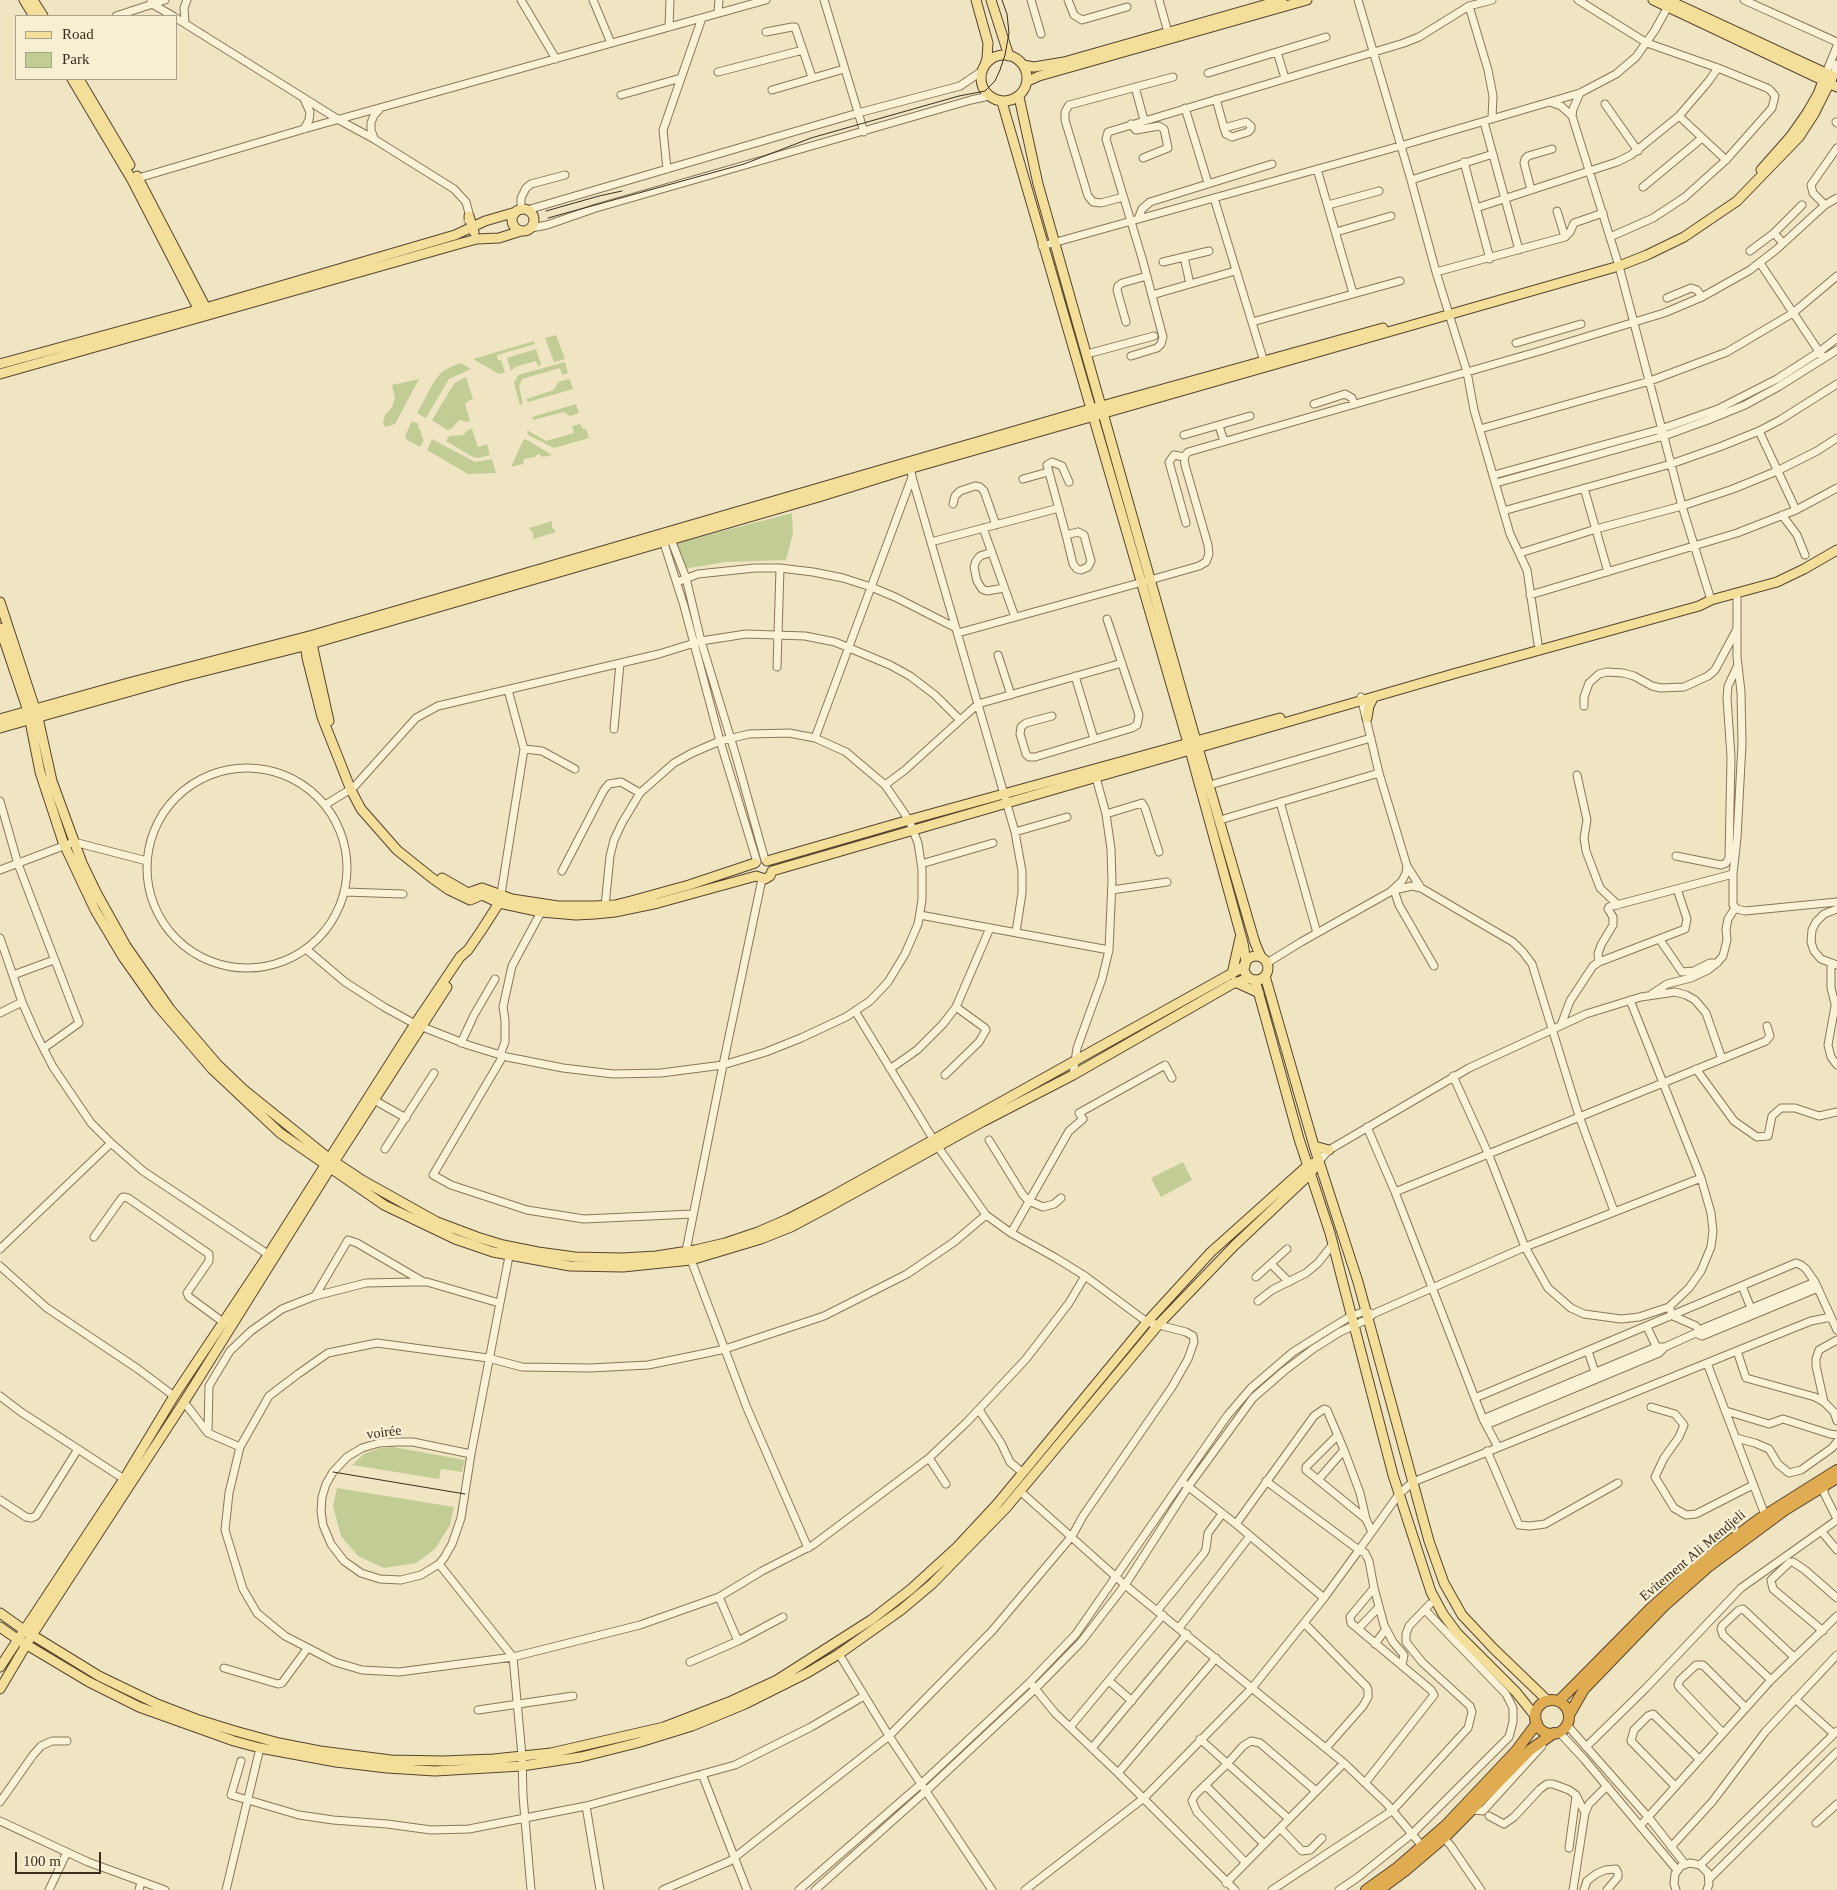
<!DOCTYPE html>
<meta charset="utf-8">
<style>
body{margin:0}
#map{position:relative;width:1837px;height:1890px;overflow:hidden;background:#efe5c3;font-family:Georgia,serif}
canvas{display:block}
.legend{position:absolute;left:15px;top:15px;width:162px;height:65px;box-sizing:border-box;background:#f6efd2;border:1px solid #aaa18a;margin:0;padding:6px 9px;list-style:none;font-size:15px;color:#392d1e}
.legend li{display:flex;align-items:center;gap:10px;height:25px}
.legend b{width:25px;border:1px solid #aaa18a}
.scale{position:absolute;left:15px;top:1852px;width:86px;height:22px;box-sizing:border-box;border:2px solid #392d1e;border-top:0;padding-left:6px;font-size:15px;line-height:18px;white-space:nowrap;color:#392d1e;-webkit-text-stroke:4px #f6efd2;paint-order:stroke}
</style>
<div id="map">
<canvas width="1837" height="1890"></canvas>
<ul class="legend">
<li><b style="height:6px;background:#f3de9a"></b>Road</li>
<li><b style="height:14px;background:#c2cd96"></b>Park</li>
</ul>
<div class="scale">100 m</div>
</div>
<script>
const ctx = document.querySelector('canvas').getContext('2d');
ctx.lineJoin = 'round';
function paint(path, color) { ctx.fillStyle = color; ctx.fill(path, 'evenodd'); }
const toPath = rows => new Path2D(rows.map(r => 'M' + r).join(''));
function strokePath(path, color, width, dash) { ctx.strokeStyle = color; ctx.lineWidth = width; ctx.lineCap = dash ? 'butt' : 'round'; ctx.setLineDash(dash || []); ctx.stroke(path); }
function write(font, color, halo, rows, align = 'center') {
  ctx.font = font + ' Georgia,serif'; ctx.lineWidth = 5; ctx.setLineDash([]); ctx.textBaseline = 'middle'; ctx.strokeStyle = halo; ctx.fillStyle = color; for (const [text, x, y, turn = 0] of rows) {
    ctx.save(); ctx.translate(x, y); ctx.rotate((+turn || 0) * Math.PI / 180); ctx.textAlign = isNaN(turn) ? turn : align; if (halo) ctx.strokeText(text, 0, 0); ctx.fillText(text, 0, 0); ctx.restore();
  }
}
paint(toPath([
 [556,335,565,359,554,362,545,338],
 [534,341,535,344,497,355,498,360,501,360,505,372,499,374,473,359],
 [536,349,541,364,538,366,536,361,515,367,511,371,507,358],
 [565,362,568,373,562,375,560,368,522,379,519,387,523,404,520,405,514,383,518,375],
 [461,363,471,369,449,379,426,418,417,413,435,380,442,372,452,366],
 [466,377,473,399,468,401,465,404,470,421,467,422,460,420,456,423,453,428,447,430,432,420,452,387,455,383],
 [419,379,395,424,385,427,383,422,385,415,392,407,395,398,392,385],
 [570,379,573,389,528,402,526,399,554,390,558,382],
 [576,404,579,413,570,416,564,412,533,420,532,417],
 [412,421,419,424,418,427,421,431,422,438,424,440,420,447,407,440,405,436],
 [580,424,583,429,586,429,589,438,554,448,528,435,527,431,529,431,546,441,574,433,572,426],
 [472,429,478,447,487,444,490,455,478,458,473,457,446,441,449,436,463,435,468,430],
 [432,439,475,462,492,459,496,473,468,474,427,450],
 [524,439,527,440,552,455,543,457,538,454,535,457,524,459,523,464,511,467],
 [792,513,793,533,786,560,725,562,684,569,677,543],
 [552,521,552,527,556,532,533,539,533,533,529,528],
 [1183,1162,1192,1180,1161,1197,1151,1178],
 [393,1447,465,1460,462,1472,441,1469,439,1479,352,1465,364,1454,380,1448],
 [337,1488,454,1507,450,1525,435,1549,416,1563,384,1568,358,1556,341,1536,333,1506]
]), '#c2cd96');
const minor = toPath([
 [521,0,556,59],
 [593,0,611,43],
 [824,0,864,132],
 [1031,0,1041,34],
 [1068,0,1074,15,1082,20,1127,7],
 [1159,0,1169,36],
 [1358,0,1411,180,1436,272,1467,372,1474,410,1510,534,1527,570,1538,644],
 [1578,0,1647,43,1718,68,1767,88,1770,90,1775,96,1772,108,1726,160,1685,197,1653,218,1610,237],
 [1744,0,1837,42],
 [151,1,152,4,173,16],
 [1469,6,1488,70,1493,96,1492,118],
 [718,12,719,0],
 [116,16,165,0],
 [176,18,339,120,374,139,454,189,466,202,469,213,468,220],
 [185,23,184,8,187,0],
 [669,27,670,0],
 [766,32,792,27,795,27,812,77],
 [1277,52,1285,78],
 [718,72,803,50],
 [1208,73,1326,37],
 [1826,73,1837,46],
 [1833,76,1837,64],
 [1135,87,1144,120],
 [772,90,844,69],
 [1580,93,1573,109,1572,116,1619,266,1682,506,1711,600],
 [621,95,681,78],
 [304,99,310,112,309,120,304,129],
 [1216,99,1224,128],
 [1550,102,1561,106,1572,116],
 [1605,104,1638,151],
 [1185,108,1208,183],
 [1679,116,1726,160],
 [1246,122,1251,126,1251,129,1248,132,1232,137,1226,134,1224,128,1246,122],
 [1484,122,1519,250],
 [1836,122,1837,123],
 [1131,124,1136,130,1159,126,1164,129,1168,148,1143,158],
 [374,138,371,130,371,123,374,115,379,110],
 [1464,162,1490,259],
 [667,169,663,130,702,18],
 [1317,169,1353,293],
 [135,179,304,129,766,0],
 [1411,180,1493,154],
 [1643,187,1702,138],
 [1531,190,1524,163,1525,159,1528,156,1552,149],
 [1123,197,1101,203,1093,202,1088,196,1065,120,1065,112,1069,105,1073,104,1173,77],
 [1214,198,1265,365],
 [1328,205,1379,191],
 [1825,205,1813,193,1811,185,1837,148],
 [1476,208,1617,162,1631,155,1679,116,1708,82,1718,68],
 [521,210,521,198,526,188,531,184,565,175],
 [527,210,858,113,960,86,982,71],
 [1557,211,1565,237],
 [1138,219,1142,209,1150,202,1272,164],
 [531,228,547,225,596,208,971,100,989,96],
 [1336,232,1391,216],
 [1774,233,1802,205],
 [1042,246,1400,146,1580,93,1616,74,1636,57,1655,30,1670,3],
 [1750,251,1774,233,1783,243],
 [1184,257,1190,284],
 [1163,262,1209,251],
 [1760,263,1822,356],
 [1436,272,1565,237,1570,232,1574,223,1603,213],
 [1152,295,1235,271],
 [1667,298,1691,288,1697,290,1702,297],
 [1126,322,1117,290,1118,286,1122,283,1147,276],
 [1252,322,1400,281],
 [1516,343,1581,324],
 [1087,354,1154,336],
 [1131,356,1157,348,1161,344,1163,337,1142,258,1106,139,1108,132,1404,43,1419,37,1469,6,1492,0],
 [1314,404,1345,394,1352,398,1354,404],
 [1219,426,1224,441],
 [1480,429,1650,381,1727,352,1793,313,1837,276],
 [1759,431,1796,510],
 [1184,435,1250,416],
 [1184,457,1174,455,1169,462,1186,523],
 [910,464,912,477,1015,832,1022,871,1022,893,1016,932],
 [1494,475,1661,429,1718,409,1777,379,1819,352,1837,338],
 [1023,479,1048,472],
 [1496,483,1664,436,1708,420,1745,405,1778,387,1837,350],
 [1584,488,1608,572],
 [953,504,955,496,960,491,975,486,980,487,984,491,996,525],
 [1503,511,1671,464,1722,446,1759,431,1780,420,1837,384],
 [1782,515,1797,535,1805,555],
 [983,528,1015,617],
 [1078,532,1084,535,1091,561,1088,567,1081,570,1077,569,1073,564,1066,535,1078,532],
 [1066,535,1047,465,1052,462,1062,466,1069,482],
 [662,537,684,606,720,741,757,862],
 [670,537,686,578,701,641,736,756,765,860],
 [931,542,1059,508],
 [992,552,980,556,976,561,974,567,977,581,982,589,987,591,1004,588],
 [1520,553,1596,529,1682,506,1733,489,1777,471,1817,451,1837,438],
 [677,582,698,574,755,568,780,568,813,572,843,578,871,587,895,597,956,628],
 [1737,594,1737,657,1741,692,1742,744,1737,838,1733,874,1733,905,1737,909,1745,911,1837,902],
 [1530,595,1737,533,1796,510,1837,488],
 [958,633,1150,580,1199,566,1206,562,1209,554,1208,545,1185,465,1184,457,1188,452,1540,351,1664,313,1702,297,1750,270,1777,249,1825,205,1837,198],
 [998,655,1011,695],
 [777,667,780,568],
 [1075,676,1094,739],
 [1584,706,1584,697,1589,683,1599,674,1607,672,1623,673,1634,676,1652,686,1661,688,1684,687,1708,676,1715,670,1737,629],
 [1052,716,1026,723,1021,727,1020,734,1026,754,1029,757,1035,757,1132,728,1137,725,1139,715,1107,619],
 [614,729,620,663],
 [815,738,912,477],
 [524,749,542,751,575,769],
 '147 868a100 100 0 1 1 200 0a100 100 0 1 1-200 0Z',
 [1577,775,1587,820,1584,838,1586,851,1600,888,1618,905],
 [885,785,905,770,978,704,1122,663],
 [1210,785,1371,738],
 [0,801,18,864,79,1023,44,1048],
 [1280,802,1317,933],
 [325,805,354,787,416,718,438,706,659,654,701,641,746,634,805,636,835,642,890,665,910,676,935,695,960,720],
 [1106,814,1142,803,1145,808,1159,852],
 [1220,820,1379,773],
 [1015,832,1067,817],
 [1676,856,1721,865,1726,863,1729,858,1731,757,1727,698,1728,686,1738,665],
 [921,864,993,843],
 [1407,866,1421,888,1513,942,1523,952,1532,964,1579,1116,1614,1211],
 [0,870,74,842,147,861],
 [562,871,604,790,609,784,621,782,640,793],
 [762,879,723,1065,686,1251,691,1260,747,1408,808,1548],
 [1421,888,1412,886,1394,890,1399,905,1434,966],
 [1112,890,1167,882],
 [345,892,403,894],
 [501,894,524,749,508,690],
 [1837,909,1824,914,1816,922,1812,930,1811,942,1814,951,1821,959,1837,965],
 [920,915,1109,950],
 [0,938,22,1002,37,1036,53,1067,91,1123,111,1143,143,1171,272,1257],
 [1660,940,1682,972,1694,971,1710,963,1717,963],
 [306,949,345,982,384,1007,415,1024,468,1045,507,1057,563,1068,613,1074,661,1073,723,1065,766,1052,801,1038,846,1017,870,1001,888,982,905,954,918,924,922,900,922,869,918,843,909,820,885,785,846,752,815,738,789,733,749,734,720,741,692,753,674,763,640,793,622,823,614,840,610,856,605,906],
 [1599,962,1598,954,1601,945,1613,925,1613,917,1608,909,1609,907,1733,874],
 [1267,963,1301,942,1390,892,1402,881,1406,873,1407,866,1379,773,1361,697],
 [1831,964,1831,988,1836,1008],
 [13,975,54,960],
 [1652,994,1667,984,1691,978,1708,970,1717,963,1723,956,1727,940,1726,929,1728,919,1735,908],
 [1835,1006,1828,1045,1831,1057,1837,1065],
 [855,1011,938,1147,986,1215,1011,1233,1056,1258,1085,1276,1069,1303,1026,1359,967,1422,929,1458,813,1545,762,1571,719,1597,640,1625,513,1657,399,1672,362,1670,335,1662,285,1636,257,1613,243,1589,225,1530,229,1493,240,1447,269,1396,298,1374,328,1353,377,1343,488,1358,522,1367,590,1368,648,1365,702,1354,725,1349,824,1316,907,1274,954,1242,986,1215],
 [0,1013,22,1002],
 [1561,1025,1570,1001,1593,966,1599,962,1685,929,1687,919,1677,889],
 [461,1043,474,1015,495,979],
 [500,1055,505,1042,505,1020,503,1007,512,966,541,912],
 [503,1056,433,1175,451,1185,527,1210,584,1219,693,1214],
 [890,1069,917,1050,943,1024,956,1007,990,928],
 [1696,1069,1734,1121,1757,1137,1768,1136,1772,1116,1781,1108,1795,1108,1819,1116,1837,1112],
 [945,1075,979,1042,986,1030,985,1028,956,1007],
 [1073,1075,1077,1048,1102,979,1109,950,1112,881,1111,849,1106,814,1095,774],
 [1453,1076,1488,1153,1525,1247,1701,1178],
 [374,1100,406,1118],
 [1367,1127,1395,1192,1483,1419,1498,1447],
 [989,1140,1023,1195,1029,1201,1043,1207,1054,1204,1061,1198],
 [385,1149,434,1073],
 [1319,1161,1329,1150,1469,1068,1586,1014,1641,997,1675,992,1686,995,1695,1000,1706,1013,1722,1059],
 [1395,1192,1766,1041,1770,1036,1767,1026],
 [1011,1233,1069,1131,1083,1119,1079,1113,1165,1065,1172,1078],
 [94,1237,121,1199,123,1197,128,1198,209,1254,209,1261,187,1293,189,1297,223,1322],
 [0,1249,111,1143],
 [1271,1264,1289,1282],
 [0,1266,47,1308,138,1369,174,1396],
 [1256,1277,1287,1249],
 [1742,1286,1752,1311],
 [315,1296,348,1240,357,1243,422,1281],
 [1258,1301,1272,1290,1306,1273,1318,1263,1333,1244],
 [1669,1307,1673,1316,1696,1326,1701,1334],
 [1647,1327,1658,1350],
 [1696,1333,1702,1336,1818,1288],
 [1588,1351,1595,1372],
 [1737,1351,1746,1378,1815,1397,1824,1402,1834,1412,1837,1421],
 [1707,1363,1765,1515],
 [0,1396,21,1412,124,1479],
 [1475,1398,1796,1263,1801,1265,1806,1269,1815,1282,1837,1330],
 [184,1402,208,1433,240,1447],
 [1824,1402,1816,1366,1816,1359,1819,1350,1837,1340],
 [1651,1407,1675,1414,1684,1425,1679,1437,1664,1458,1655,1477,1674,1508,1686,1515,1696,1514,1753,1485],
 [979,1410,1001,1443,1010,1462,1023,1473],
 [1726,1411,1769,1424,1783,1419,1830,1434,1837,1435],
 [1483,1419,1649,1350,1656,1347,1665,1347,1696,1333,1699,1330,1815,1282],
 [1486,1425,1659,1353,1665,1347],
 [208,1433,209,1386,230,1351,251,1331,282,1309,315,1296,366,1283,411,1282,427,1282,499,1303],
 [1337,1436,1306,1467,1306,1470,1366,1519],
 [1736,1438,1755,1443,1769,1449,1778,1464,1789,1473,1801,1470,1832,1448,1837,1442],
 [396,1442,413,1442,471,1454,461,1518,452,1544,444,1558,439,1564,421,1575,401,1580,380,1579,361,1573,344,1561,331,1544,323,1525,321,1511,322,1497,326,1484,333,1472,347,1457,362,1448,379,1443,396,1442],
 [1487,1451,1519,1525,1530,1526,1545,1524,1618,1483],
 [471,1454,510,1251],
 [929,1458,946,1484],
 [1318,1480,1344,1450],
 [1266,1481,1359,1550,1399,1494,1413,1482,1791,1329,1811,1321,1831,1317],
 [1185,1484,1236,1524],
 [1824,1486,1824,1493,1837,1519],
 [1020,1491,1125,1585,1344,1763,1387,1804,1422,1846],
 [0,1500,26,1517,31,1518,36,1516,78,1449],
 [1372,1532,1366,1519,1360,1493,1344,1450,1327,1410,1324,1409,1314,1416,1236,1524,1324,1598,1359,1550,1365,1553,1369,1561,1374,1588,1384,1625,1393,1642,1404,1655,1402,1665],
 [1822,1532,1837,1550],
 [439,1564,513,1657,522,1756,523,1796,531,1890],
 [719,1597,738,1641],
 [1157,1611,1204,1553,1206,1549,1208,1533,1222,1514],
 [1304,1623,1367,1687,1368,1690,1368,1697,1363,1706,1326,1748],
 [1179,1628,1250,1536],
 [1358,1629,1379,1607],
 [1823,1631,1773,1589,1771,1580,1790,1562,1793,1562,1805,1570,1837,1598],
 [1375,1644,1386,1629],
 [839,1654,889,1736,992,1890],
 [690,1662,738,1641,783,1617],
 [224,1668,278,1684,282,1683,307,1649],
 [1771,1680,1723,1635,1721,1629,1722,1626,1739,1610,1743,1609,1794,1657],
 [1109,1681,1132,1701],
 [1033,1686,1055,1713,1118,1773,1235,1890],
 [1795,1699,1834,1734],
 [478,1710,573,1696],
 [1567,1725,1649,1818,1685,1864],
 [1071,1726,1163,1615],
 [1559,1732,1584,1759,1677,1870],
 [1723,1733,1680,1688,1678,1685,1680,1680,1696,1665,1703,1665,1746,1708],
 [1200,1739,1289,1819],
 [1586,1747,1646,1688,1741,1588,1837,1520],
 [1092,1748,1187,1634],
 [241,1761,231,1795,299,1815,333,1820,387,1824,431,1830,469,1829,586,1806],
 [1118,1773,1216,1658],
 [702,1774,747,1890],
 [1365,1783,1434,1695,1431,1690,1351,1623,1350,1617,1374,1588],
 [1205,1785,1264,1844],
 [1675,1786,1631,1741,1634,1730,1648,1716,1653,1714,1699,1759],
 [0,1802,33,1755,41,1746,52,1741,67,1741],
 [1472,1810,1483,1811,1542,1746],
 [1489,1816,1504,1824,1514,1817,1540,1789,1547,1784,1553,1784,1569,1790,1576,1795,1585,1813],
 [0,1821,88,1862,165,1890],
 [1816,1823,1837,1804],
 [1640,1826,1771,1680,1837,1616],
 [1280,1828,1302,1851,1310,1850,1322,1838],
 [1444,1838,1451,1846,1481,1890],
 [1671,1847,1712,1802,1765,1732,1837,1655],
 [1569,1848,1576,1796],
 [1246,1863,1197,1812,1192,1801,1195,1795,1227,1764,1243,1746,1251,1741,1260,1743,1316,1791],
 [1700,1865,1837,1731],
 [1709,1879,1837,1752],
 [1226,1883,1344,1763],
 [49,1890,67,1852],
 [139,1890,141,1882],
 [226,1890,260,1748],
 [600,1890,586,1806,735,1765,811,1727,864,1696],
 [663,1890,730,1861,889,1736,992,1631,1072,1536,1083,1516,1172,1387,1188,1359,1194,1342,1193,1336,1186,1332,1147,1322,1085,1276],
 [799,1890,921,1784,1029,1683,1076,1634,1227,1416,1251,1388,1293,1352,1328,1330,1351,1316,1366,1311,1370,1313],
 [815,1890,926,1791,1035,1689,1081,1642,1125,1585,1188,1487,1253,1398,1284,1371,1313,1349,1340,1332,1368,1319,1373,1314,1525,1247,1548,1288,1571,1308,1584,1314,1621,1319,1639,1317,1669,1307,1689,1288,1701,1271,1711,1247,1713,1231,1711,1213,1701,1178,1630,1000],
 [1025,1890,1144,1798,1252,1688,1324,1598],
 [1272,1890,1393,1810,1468,1728,1472,1712,1470,1706,1422,1662,1406,1642,1406,1634,1409,1626,1430,1604],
 [1339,1890,1357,1878,1413,1833,1509,1737,1513,1722,1513,1708,1506,1694,1425,1610],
 [1573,1890,1585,1813,1589,1804,1607,1786],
 [1584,1890,1587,1881,1596,1874,1605,1870,1616,1869,1618,1873,1618,1877,1607,1890],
 [1676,1890,1674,1884,1675,1874,1681,1866,1690,1863,1700,1865,1708,1873,1709,1884,1707,1890]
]);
const major = toPath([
 [24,0,34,16],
 [33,0,43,16],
 [976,0,988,43,987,58,985,65],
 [991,0,1009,56],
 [1653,0,1837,87],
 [1668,0,1830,75],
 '981 78a23 23 0 1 1 46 0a23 23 0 1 1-46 0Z',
 [1023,65,1034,67,1064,62,1282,0],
 [72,79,132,180,201,314],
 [79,79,130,165],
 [1028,81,1039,76,1307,0],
 [1019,97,1038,184,1196,741,1255,943,1261,957],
 [1002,102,1188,743,1243,943,1246,962],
 [1761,170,1791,136,1807,113,1818,94,1826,73],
 [137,176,206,308,206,314],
 '512 220a11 11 0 1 1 22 0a11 11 0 1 1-22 0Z',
 [469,216,474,232],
 [0,364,212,306,455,235,485,221,516,212],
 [0,374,462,243,477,239,499,238,521,231],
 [0,602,38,718,52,781,82,863,97,894,126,946,170,1009,217,1064,243,1089,326,1156,362,1180,437,1222,477,1237,503,1245,538,1252,575,1257,622,1258,656,1256,695,1250,725,1243,758,1232,788,1219,827,1199,1245,966],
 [0,628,28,711,40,772,63,842,95,910,123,957,157,1005,212,1069,280,1133,384,1205,455,1239,493,1252,570,1266,623,1267,691,1260,761,1239,791,1227,825,1209,982,1122,1073,1075,1232,984,1249,978],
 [308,640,312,644,329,721],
 [305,642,307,658,322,717,351,790,361,809,397,850,432,878,449,890,470,900,482,895,499,903,541,912,576,915,595,914,615,912,658,903,756,876,765,879,770,876,772,871,1453,674,1699,606,1711,600,1777,582,1804,569,1837,550],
 [1367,718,1369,706,1373,698],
 [0,719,128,683,313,635,1080,412,1383,328],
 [0,728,181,677,304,646,822,496,905,470,1619,266,1647,255,1684,237,1737,201,1799,137,1814,114,1833,76],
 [767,861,909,820,1280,718],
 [442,878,468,893,482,888,512,899,558,906,594,906,615,905,631,901,689,885,755,863],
 '1244 968a12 12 0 1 1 24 0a12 12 0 1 1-24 0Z',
 [1232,974,1240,938],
 [1265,976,1314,1146,1358,1282,1429,1541,1444,1583,1462,1615,1493,1648,1548,1701],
 [1255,980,1299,1139,1330,1233,1393,1475,1431,1592,1443,1614,1457,1633,1516,1692,1536,1717],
 [1235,982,1259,993],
 [1314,1146,1329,1150],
 [0,1613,24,1630,99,1676,157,1704,196,1719,235,1731,279,1743,320,1751,391,1760,443,1761,494,1759,551,1753,664,1727,729,1702,777,1680,871,1620,911,1589,957,1547,997,1504,1147,1322,1211,1252,1307,1166,1319,1161],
 [0,1627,17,1639,89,1682,139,1707,234,1741,260,1748,336,1762,387,1768,435,1771,522,1766,581,1757,637,1743,692,1726,745,1704,807,1673,839,1654,901,1610,932,1584,1006,1508,1159,1324,1234,1246,1310,1174,1319,1161],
 [0,1667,124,1479,174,1396,268,1255,415,1024,460,957,468,950,481,931,499,903,501,894],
 [0,1689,32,1635,184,1402,334,1162,447,987]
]);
const highway = toPath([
 '1535 1717a17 17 0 1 1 34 0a17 17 0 1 1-34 0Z',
 [1559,1701,1650,1609,1702,1562,1759,1519,1837,1470],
 [1569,1715,1584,1689,1664,1606,1708,1567,1785,1510,1837,1478],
 [1366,1890,1398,1867,1446,1825,1516,1751,1537,1723],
 [1379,1890,1405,1871,1446,1836,1530,1750,1554,1733]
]);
strokePath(minor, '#897659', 9);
strokePath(major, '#57442e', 11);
strokePath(highway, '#57442e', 12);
strokePath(minor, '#f9f2d6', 7);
strokePath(major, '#f3de9a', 9);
strokePath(highway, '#dfac52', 10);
strokePath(toPath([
 [546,211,599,196,622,191],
 [548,218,744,164,811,138,959,96,985,91,995,81,1000,70,1005,55,1009,33,1007,14,1002,0],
 [333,1472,465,1494]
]), '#392d1e', 1);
write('14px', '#392d1e', '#f6efd2', [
 ["voirée",384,1433,-7],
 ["Evitement Ali Mendjeli",1693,1556,-40]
]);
</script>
